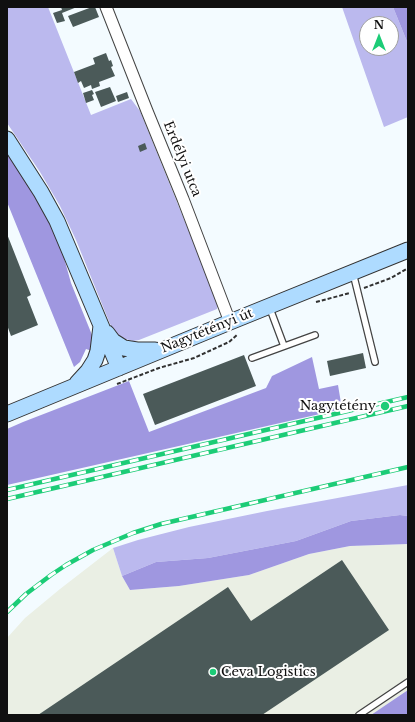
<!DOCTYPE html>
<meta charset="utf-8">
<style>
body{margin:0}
#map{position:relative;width:415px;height:722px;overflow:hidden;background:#f3fbff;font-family:"Libre Baskerville",serif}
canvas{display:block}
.frame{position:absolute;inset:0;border:8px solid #101010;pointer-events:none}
.north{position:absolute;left:359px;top:16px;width:40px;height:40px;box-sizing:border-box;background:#fff;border:1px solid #9f9f9f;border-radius:50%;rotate:0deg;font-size:11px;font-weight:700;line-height:16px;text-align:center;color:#101010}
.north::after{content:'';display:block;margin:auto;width:14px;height:18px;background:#1ccc77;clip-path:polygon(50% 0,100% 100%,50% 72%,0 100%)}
</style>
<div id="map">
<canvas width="415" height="722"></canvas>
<div class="frame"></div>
<div class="north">N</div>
</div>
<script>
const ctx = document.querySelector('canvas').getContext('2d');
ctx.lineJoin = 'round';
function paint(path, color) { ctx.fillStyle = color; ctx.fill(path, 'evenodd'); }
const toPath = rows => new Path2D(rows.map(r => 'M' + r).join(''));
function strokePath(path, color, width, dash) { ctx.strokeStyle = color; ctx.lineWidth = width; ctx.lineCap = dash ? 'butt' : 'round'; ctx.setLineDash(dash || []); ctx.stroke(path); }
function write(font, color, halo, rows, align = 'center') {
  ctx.font = font + ' "Libre Baskerville",serif'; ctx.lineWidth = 4; ctx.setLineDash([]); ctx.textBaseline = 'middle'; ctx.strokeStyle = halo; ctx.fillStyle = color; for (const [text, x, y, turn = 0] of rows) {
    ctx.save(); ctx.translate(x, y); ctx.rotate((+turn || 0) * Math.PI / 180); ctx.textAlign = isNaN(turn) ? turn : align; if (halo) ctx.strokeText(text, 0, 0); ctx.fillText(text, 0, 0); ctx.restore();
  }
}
paint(toPath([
 [408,544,408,690,371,715,7,715,7,638,25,618,60,589,113,548,122,576,130,590,179,586,249,575,309,554,350,546]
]), '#eaefe4');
paint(toPath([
 [7,7,48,7,91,115,131,99,140,111,216,298,218,305,217,309,139,340,133,341,125,339,119,336,114,331,110,324,76,240,60,206,40,172,7,123],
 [342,7,393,7,408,44,408,117,384,127],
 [367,24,391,24,391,48,367,48],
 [408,485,408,516,400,515,351,521,296,541,208,558,156,562,122,576,113,548,138,540,189,527,267,511]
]), '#bbb9ee');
paint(toPath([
 [393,7,408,7,408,44],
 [7,151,19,168,45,213,56,237,64,258,71,283,92,335,93,344,92,351,86,349,80,362,74,367,7,202],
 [312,357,319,389,338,385,342,409,7,485,7,429,23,422,129,381,149,432,266,388,272,376],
 [400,515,408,516,408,544,350,546,309,554,249,575,179,586,130,590,122,576,156,562,208,558,296,541,351,521],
 [408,690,408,715,371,715]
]), '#9f97e0');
paint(toPath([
 [61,7,77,7,62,13,65,21,57,23,53,13,62,10],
 [92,7,95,7,99,17,73,27,68,16],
 [106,53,109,61,111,60,113,66,111,67,115,76,99,82,100,86,92,89,91,85,84,88,81,81,78,83,74,72,95,64,93,58],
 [110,87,116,101,101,107,95,92],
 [92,90,94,94,92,95,94,100,86,103,83,93],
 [127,92,129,98,118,102,116,96],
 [145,143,147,149,140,152,138,146],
 [7,234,31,295,27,297,38,325,11,336,7,325],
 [363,353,366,368,330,376,327,361],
 [244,355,256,386,155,425,143,394],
 [342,560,389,630,262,715,38,715,228,587,251,621]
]), '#4b5a59');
const lane = toPath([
 [353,273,375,362],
 [269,306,284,346],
 [252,358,315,335],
 [359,715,408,682]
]);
const street = toPath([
 [106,7,147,111,183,199,230,322]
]);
const secondary = toPath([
 [7,139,41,192,57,221,119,368],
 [107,333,113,341,124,348,137,350,155,350],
 [77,383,88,371,95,360,98,351,101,326],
 [7,414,230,322,408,250]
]);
strokePath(lane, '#434343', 8);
strokePath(street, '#434343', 13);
strokePath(secondary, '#323232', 17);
strokePath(toPath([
 [364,288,391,278,408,268],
 [316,302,350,293],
 [117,384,159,368,194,358,229,342,238,334]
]), '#323232', 2, [4, 2]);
strokePath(lane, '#fff', 5.5);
strokePath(street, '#fff', 11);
strokePath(secondary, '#aedbff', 15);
const rail = toPath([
 [7,490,408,397],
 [7,499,408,406],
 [7,612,26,594,51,575,66,565,93,550,133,533,161,524,408,467]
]);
strokePath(rail, '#1ccc77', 4.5);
strokePath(rail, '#fff', 3, [9]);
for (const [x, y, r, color] of [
 [385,406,5,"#1ccc77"],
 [213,672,4,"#1ccc77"]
]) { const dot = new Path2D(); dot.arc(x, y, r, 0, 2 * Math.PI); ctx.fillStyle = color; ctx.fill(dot); strokePath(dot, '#fff', 1.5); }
write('13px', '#101010', '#fff', [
 ["Erdélyi utca",182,159,68],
 ["Nagytétényi út",207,331,-22]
]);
write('13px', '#101010', '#fff', [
 ["Nagytétény",376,406],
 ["Ceva Logistics",221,672,"left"]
], 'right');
</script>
